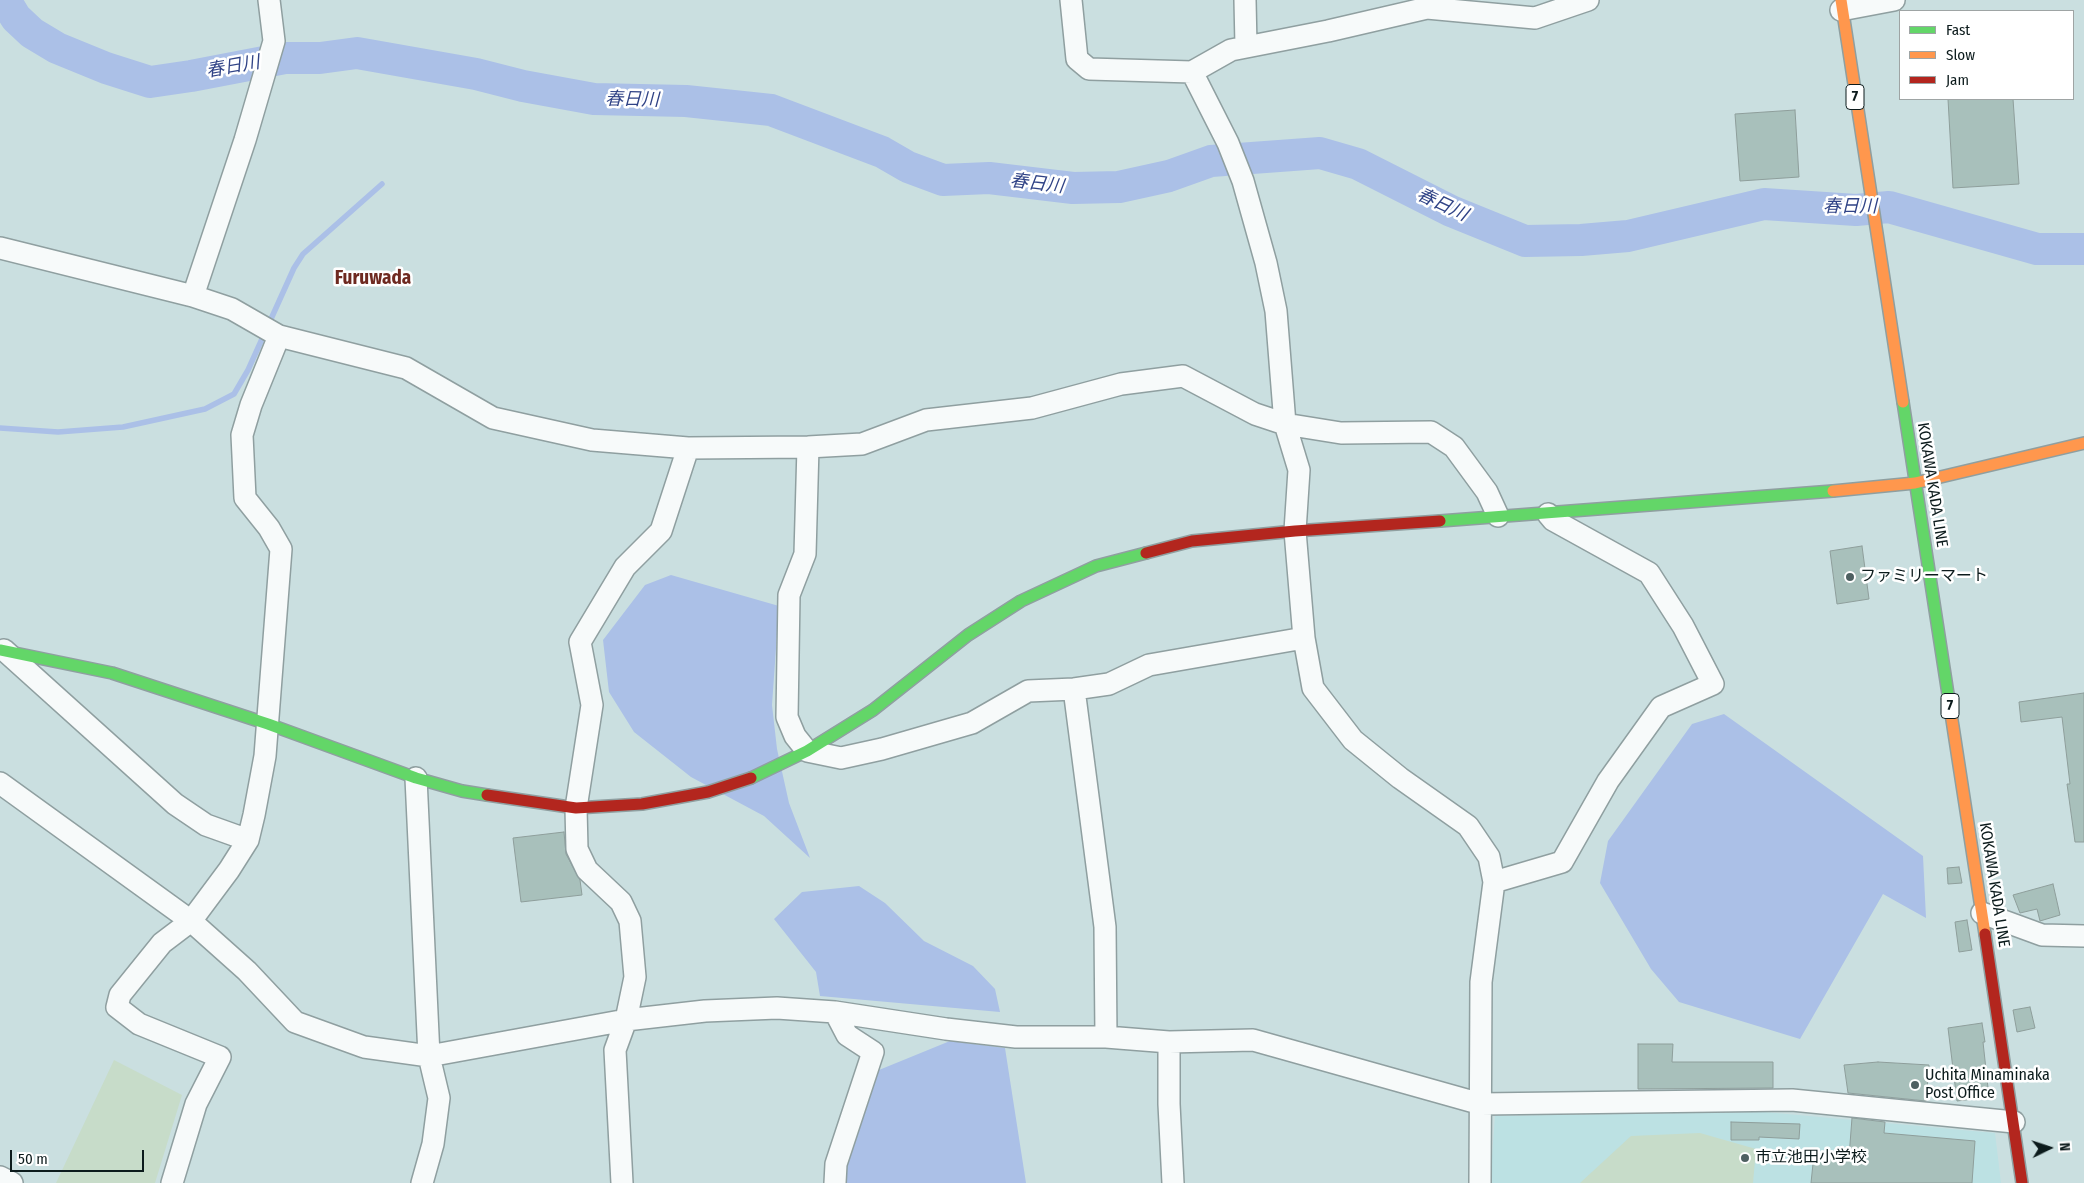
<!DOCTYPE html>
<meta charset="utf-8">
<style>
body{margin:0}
#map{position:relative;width:2084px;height:1183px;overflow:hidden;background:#cadfe0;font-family:"Fira Sans Condensed",sans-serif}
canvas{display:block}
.legend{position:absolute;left:1899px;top:10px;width:175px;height:90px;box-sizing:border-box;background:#fff;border:1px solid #9ea4a4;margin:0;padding:6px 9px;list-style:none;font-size:15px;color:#0c1b1c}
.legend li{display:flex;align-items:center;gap:10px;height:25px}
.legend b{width:25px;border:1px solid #9ea4a4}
.north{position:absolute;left:2024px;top:1123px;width:50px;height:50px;-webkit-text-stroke:4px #fff;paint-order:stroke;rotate:86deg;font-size:14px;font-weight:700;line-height:20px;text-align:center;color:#0c1b1c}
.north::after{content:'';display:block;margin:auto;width:18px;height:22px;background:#0c1b1c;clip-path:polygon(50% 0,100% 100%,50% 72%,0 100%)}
.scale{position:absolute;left:10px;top:1150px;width:134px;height:22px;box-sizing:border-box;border:2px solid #0c1b1c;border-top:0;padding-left:6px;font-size:15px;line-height:18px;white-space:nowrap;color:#0c1b1c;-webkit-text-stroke:4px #fff;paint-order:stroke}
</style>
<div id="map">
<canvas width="2084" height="1183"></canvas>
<ul class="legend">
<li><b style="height:6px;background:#63d668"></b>Fast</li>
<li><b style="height:6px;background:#ff974d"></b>Slow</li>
<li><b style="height:6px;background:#b3261e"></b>Jam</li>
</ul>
<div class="north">N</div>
<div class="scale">50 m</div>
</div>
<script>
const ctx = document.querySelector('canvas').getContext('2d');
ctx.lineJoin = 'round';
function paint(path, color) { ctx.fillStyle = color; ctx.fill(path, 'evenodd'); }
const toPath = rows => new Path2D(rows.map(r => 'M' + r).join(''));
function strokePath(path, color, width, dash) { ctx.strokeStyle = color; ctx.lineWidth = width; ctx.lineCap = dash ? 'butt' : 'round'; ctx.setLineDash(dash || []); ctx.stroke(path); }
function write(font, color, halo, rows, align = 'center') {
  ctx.font = font + ' "Fira Sans Condensed","Noto Sans JP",sans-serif'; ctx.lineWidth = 5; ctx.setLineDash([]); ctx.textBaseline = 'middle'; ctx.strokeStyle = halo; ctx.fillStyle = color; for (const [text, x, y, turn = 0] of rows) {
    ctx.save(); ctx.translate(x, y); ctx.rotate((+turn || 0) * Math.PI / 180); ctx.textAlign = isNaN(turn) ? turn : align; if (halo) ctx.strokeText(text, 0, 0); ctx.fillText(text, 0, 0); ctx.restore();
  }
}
paint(toPath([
 [1765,1112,1995,1133,2001,1183,1490,1183,1495,1116]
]), '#bce1e3');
paint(toPath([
 [114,1060,182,1095,155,1183,56,1183],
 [1700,1133,1756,1149,1753,1183,1580,1183,1631,1136]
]), '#c7dcc9');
paint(toPath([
 [671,575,779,606,772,705,777,749,789,803,810,858,764,816,691,777,634,732,609,692,603,640,645,585],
 [1724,714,1923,856,1926,918,1883,894,1800,1039,1679,1002,1651,969,1600,883,1608,841,1692,724],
 [859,886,885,903,924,941,973,966,995,989,1000,1012,820,996,816,972,774,919,802,892],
 [950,1041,1005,1048,1026,1183,846,1183,845,1170,879,1070]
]), '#abc0e7');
strokePath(toPath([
 [0,428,58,432,123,427,205,409,234,394,248,370,294,268,303,254,382,184]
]), '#abc0e7', 5.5);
strokePath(toPath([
 [5,0,16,18,32,33,57,48,106,68,150,82,191,76,285,58,320,58,357,53,476,74,523,86,594,99,686,101,771,110,882,152,908,167,943,180,989,178,1073,188,1119,187,1169,176,1211,161,1320,153,1358,164,1451,211,1525,241,1581,240,1628,236,1764,204,1856,210,1889,207,2037,249,2084,249]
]), '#abc0e7', 32);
const building = toPath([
 [1948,99,2013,99,2019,184,1953,188,1948,99],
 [1795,110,1799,177,1740,181,1735,114,1795,110],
 [1862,546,1869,599,1837,604,1830,551,1862,546],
 [2084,693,2084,842,2075,842,2067,784,2070,784,2062,717,2021,722,2019,702,2084,693],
 [564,832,566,854,580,880,582,895,521,902,513,838,564,832],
 [1959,867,1962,883,1948,884,1947,868,1959,867],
 [2053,884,2060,915,2040,921,2037,909,2020,913,2013,895,2053,884],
 [1967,920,1972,950,1959,952,1955,922,1967,920],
 [2030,1007,2035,1028,2017,1032,2013,1010,2030,1007],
 [1982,1023,1985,1042,1983,1042,1989,1097,1957,1101,1948,1028,1982,1023],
 [1638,1044,1673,1044,1672,1062,1773,1062,1773,1088,1638,1089,1638,1044],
 [1878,1062,1929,1065,1926,1101,1848,1093,1844,1065,1878,1062],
 [1852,1118,1885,1122,1884,1133,1975,1141,1972,1183,1811,1183,1814,1154,1849,1157,1852,1118],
 [1731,1122,1800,1124,1799,1139,1759,1137,1759,1140,1731,1140,1731,1122]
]);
paint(building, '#a8c0bb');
strokePath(building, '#8e9e9b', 1);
const street = toPath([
 [1071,0,1077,59,1089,69,1192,72,1231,50,1328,31,1427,8,1535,18,1588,0],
 [1245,0,1246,46],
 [1841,10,1894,0],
 [1192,72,1228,143,1243,181,1266,263,1276,311,1285,424,1299,470,1295,531,1304,638,1313,688,1353,740,1400,778,1468,826,1489,857,1494,882,1481,982,1480,1183],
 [0,248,193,296,232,309,279,336,406,368,493,418,592,440,688,448,808,447,862,444,926,420,1032,408,1121,384,1183,376,1255,414,1285,424,1341,433,1431,432,1454,447,1487,492,1498,516],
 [193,296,245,140,274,41,269,0],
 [808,447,805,554,789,595,787,717,795,736,807,751,841,758,882,749,972,723,1028,691,1074,689,1109,684,1149,665,1304,638],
 [4,650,175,804,206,825,248,840],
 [1074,689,1105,927,1106,1037],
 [416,778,429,1056,439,1098,433,1144,422,1183],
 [0,783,191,921,247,971,295,1022,364,1047,429,1056,626,1020,705,1011,777,1008,835,1012,946,1029,1016,1037,1106,1037,1169,1042,1253,1040,1481,1104,1792,1100,2014,1122],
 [1494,882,1562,862,1608,781,1661,707,1713,684,1683,626,1649,573,1553,520,1548,514],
 [1982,913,2042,935,2084,936],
 [835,1012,847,1035,873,1052,836,1164,835,1183],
 [1169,1042,1169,1104,1173,1183],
 [0,1177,12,1183],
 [172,1183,196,1104,220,1057,139,1024,117,1007,120,995,162,943,191,921,229,870,248,840,254,815,265,756,281,549,269,528,245,498,242,435,251,405,279,336],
 [622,1183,615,1050,626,1020,635,977,630,921,621,902,587,870,577,849,576,808,592,705,580,642,625,567,661,531,688,448]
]);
const fast = toPath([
 [1903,402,1950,707],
 [1440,521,1833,491],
 [0,650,112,673,268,724,416,778,462,791,487,795],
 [751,778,807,751,873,710,968,635,1021,601,1096,566,1146,553]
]);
const slow = toPath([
 [1841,0,1903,402],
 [1833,491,1915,483,2084,443],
 [1950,707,1985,934]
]);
const jam = toPath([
 [1146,553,1192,541,1295,531,1440,521],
 [487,795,576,808,642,804,708,792,751,778],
 [1985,934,2022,1183]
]);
strokePath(street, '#8f9fa0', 24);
strokePath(fast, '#8f9fa0', 14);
strokePath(slow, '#8f9fa0', 14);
strokePath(jam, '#8f9fa0', 14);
strokePath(street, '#f7fafa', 21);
strokePath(fast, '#63d668', 11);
strokePath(slow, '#ff974d', 11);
strokePath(jam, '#b3261e', 11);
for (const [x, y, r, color] of [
 [1850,577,5,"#4e6061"],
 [1915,1085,5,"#4e6061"],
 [1745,1158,5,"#4e6061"]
]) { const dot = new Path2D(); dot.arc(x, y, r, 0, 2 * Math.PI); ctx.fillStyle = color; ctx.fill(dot); strokePath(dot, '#fff', 2); }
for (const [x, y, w] of [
 [1855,97,18],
 [1950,706,18]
]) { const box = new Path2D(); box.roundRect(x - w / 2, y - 12.5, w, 25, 4); ctx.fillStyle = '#fff'; ctx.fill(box); strokePath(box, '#0c1b1c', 1); }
write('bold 15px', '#0c1b1c', null, [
 ["7",1855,97],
 ["7",1950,706]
]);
write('16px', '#0c1b1c', '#fff', [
 ["KOKAWA KADA LINE",1932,485,81],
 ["KOKAWA KADA LINE",1994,885,81]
]);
write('16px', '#0c1b1c', '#fff', [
 ["ファミリーマート",1860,577],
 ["Uchita Minaminaka",1925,1076],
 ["Post Office",1925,1094],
 ["市立池田小学校",1755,1158]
], 'left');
write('italic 18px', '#304386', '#fff', [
 ["春日川",233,67,-10],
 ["春日川",632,100,1],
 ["春日川",1037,184,7],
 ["春日川",1442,205,25],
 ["春日川",1850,207]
]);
write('bold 19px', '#6e2920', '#fff', [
 ["Furuwada",373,279]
]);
</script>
